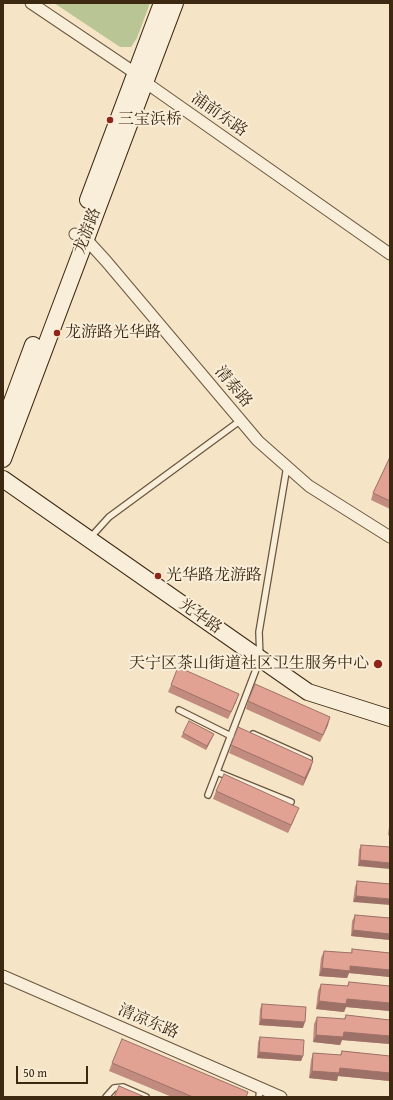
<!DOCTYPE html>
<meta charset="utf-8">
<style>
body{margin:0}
#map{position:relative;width:393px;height:1100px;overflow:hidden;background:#f5e5c6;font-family:"Gentium Book Plus",serif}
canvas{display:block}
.frame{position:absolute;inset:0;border:4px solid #3d2812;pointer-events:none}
.scale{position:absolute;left:16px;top:1066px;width:72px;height:18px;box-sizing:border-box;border:2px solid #3d2812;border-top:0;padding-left:5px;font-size:12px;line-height:14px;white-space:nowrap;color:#3d2812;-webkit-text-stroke:3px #f8eeda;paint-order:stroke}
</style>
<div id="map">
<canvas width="393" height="1100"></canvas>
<div class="frame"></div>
<div class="scale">50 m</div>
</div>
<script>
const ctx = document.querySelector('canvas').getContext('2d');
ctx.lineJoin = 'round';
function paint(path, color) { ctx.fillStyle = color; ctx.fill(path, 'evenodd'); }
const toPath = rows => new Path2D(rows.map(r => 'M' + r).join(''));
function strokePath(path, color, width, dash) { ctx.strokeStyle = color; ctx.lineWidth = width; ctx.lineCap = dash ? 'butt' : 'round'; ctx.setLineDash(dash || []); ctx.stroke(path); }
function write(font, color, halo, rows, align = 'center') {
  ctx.font = font + ' "Gentium Book Plus","Noto Serif SC",serif'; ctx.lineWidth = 4; ctx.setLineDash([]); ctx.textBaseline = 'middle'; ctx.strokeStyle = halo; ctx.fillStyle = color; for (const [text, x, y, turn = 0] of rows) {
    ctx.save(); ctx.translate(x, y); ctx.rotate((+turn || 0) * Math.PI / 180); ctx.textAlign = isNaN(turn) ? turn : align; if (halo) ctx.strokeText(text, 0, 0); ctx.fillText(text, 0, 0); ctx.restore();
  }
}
paint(toPath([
 [54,3,150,3,137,38,131,47,120,47]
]), '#bac596');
const service = toPath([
 [90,538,109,517,241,420],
 [179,710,231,736],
 [253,734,309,759],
 [217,772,291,802],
 [208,795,260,659,259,632,287,466],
 [106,1097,114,1088,123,1087,146,1097],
 [259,1097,260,1088]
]);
const minor = toPath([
 [31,3,135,73,145,82,390,254],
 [75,234,85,238,106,261,258,441,309,486,390,537],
 [3,976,281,1097]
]);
const secondary = toPath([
 [88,200,162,3],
 [3,426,33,345],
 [3,459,175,3],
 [3,479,308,692,390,718]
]);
strokePath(service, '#6b573f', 8);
strokePath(minor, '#6b573f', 13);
strokePath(secondary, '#3d2812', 18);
strokePath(service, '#f8eeda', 5.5);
strokePath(minor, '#f8eeda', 11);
strokePath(secondary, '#f8eeda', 16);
paint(toPath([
 [390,457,390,509,371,500,373,493],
 [171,685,236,702,228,719,168,692],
 [248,701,328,725,320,742,246,709],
 [238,727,311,768,303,786,229,753],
 [183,733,214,734,206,750,181,737],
 [216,791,296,815,288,833,213,799],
 [390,819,390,836,388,835],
 [361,845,390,847,358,866,359,850],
 [357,881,390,884,353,902,355,887],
 [355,915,390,918,390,940,351,936,352,921],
 [352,949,390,953,390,977,349,973,347,978,319,976,321,958,324,951,351,953],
 [349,982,390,986,390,1011,346,1007,344,1012,316,1009,318,991,321,984,347,986],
 [262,1004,303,1028,259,1025,260,1009],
 [346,1015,390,1020,390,1044,342,1040,340,1045,313,1042,314,1024,317,1017,344,1019],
 [260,1037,303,1056,301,1061,257,1058,258,1042],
 [342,1051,390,1056,390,1081,338,1076,337,1081,309,1078,311,1060,313,1053,340,1055],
 [112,1063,246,1097,172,1097,109,1071]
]), '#c28b7f');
paint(toPath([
 [239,694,236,702,228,719,231,712],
 [330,717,328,725,320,742,323,735],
 [214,734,206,750,207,746],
 [313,761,311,768,303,786,305,778],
 [299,808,296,815,288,833,291,825],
 [360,860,390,863,390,869,358,866],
 [356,896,390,899,390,905,353,902],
 [353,930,390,934,390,940,351,936],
 [350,966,390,970,390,977,349,973,347,978,319,976,322,968],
 [347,999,390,1003,390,1011,346,1007,344,1012,316,1009,319,1001],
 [261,1019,305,1022,303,1028,259,1025],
 [344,1032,390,1036,390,1044,342,1040,340,1045,313,1042,316,1035],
 [259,1052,303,1056,301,1061,257,1058],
 [340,1068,390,1073,390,1081,338,1076,337,1081,309,1078,312,1071]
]), '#9e7168');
const building = toPath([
 [390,457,390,501,373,493,390,457],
 [178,667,239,694,231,712,171,685,178,667],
 [255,684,330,717,323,735,248,701,255,684],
 [189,721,214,734,207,746,183,733,189,721],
 [238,727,313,761,305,778,231,745,238,727],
 [224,774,299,808,291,825,216,791,224,774],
 [361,845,390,847,390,863,360,860,361,845],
 [357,881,390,884,390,899,356,896,357,881],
 [355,915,390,918,390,934,353,930,355,915],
 [352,949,390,953,390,970,350,966,350,971,322,968,324,951,352,953,352,949],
 [349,982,390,986,390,1003,347,999,346,1004,319,1001,321,984,348,986,349,982],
 [262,1004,306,1007,305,1022,261,1019,262,1004],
 [346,1015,390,1020,390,1036,344,1032,343,1037,316,1035,317,1017,345,1019,346,1015],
 [260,1037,304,1040,303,1056,259,1052,260,1037],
 [122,1039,248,1092,246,1097,193,1097,112,1063,122,1039],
 [342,1051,390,1056,390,1073,340,1068,339,1073,312,1071,313,1053,341,1055,342,1051],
 [119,1086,145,1097,114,1097,119,1086]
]);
paint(building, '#e1a294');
strokePath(building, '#9e7168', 1);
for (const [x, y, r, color] of [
 [110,120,4,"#8f2418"],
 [57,333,4,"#8f2418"],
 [158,576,4,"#8f2418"],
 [378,664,5,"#8f2418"]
]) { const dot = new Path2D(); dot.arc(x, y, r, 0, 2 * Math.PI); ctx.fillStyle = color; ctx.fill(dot); strokePath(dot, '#f8eeda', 1.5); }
write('16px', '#3d2812', '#f8eeda', [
 ["浦前东路",219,115,35],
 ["龙游路",88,231,-69],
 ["清泰路",233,387,50],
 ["光华路",200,617,35],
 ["清凉东路",148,1022,23]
]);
write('16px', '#3d2812', '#f8eeda', [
 ["三宝浜桥",118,120],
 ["龙游路光华路",65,333],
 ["光华路龙游路",166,576],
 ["天宁区茶山街道社区卫生服务中心",369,664,"right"]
], 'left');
</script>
